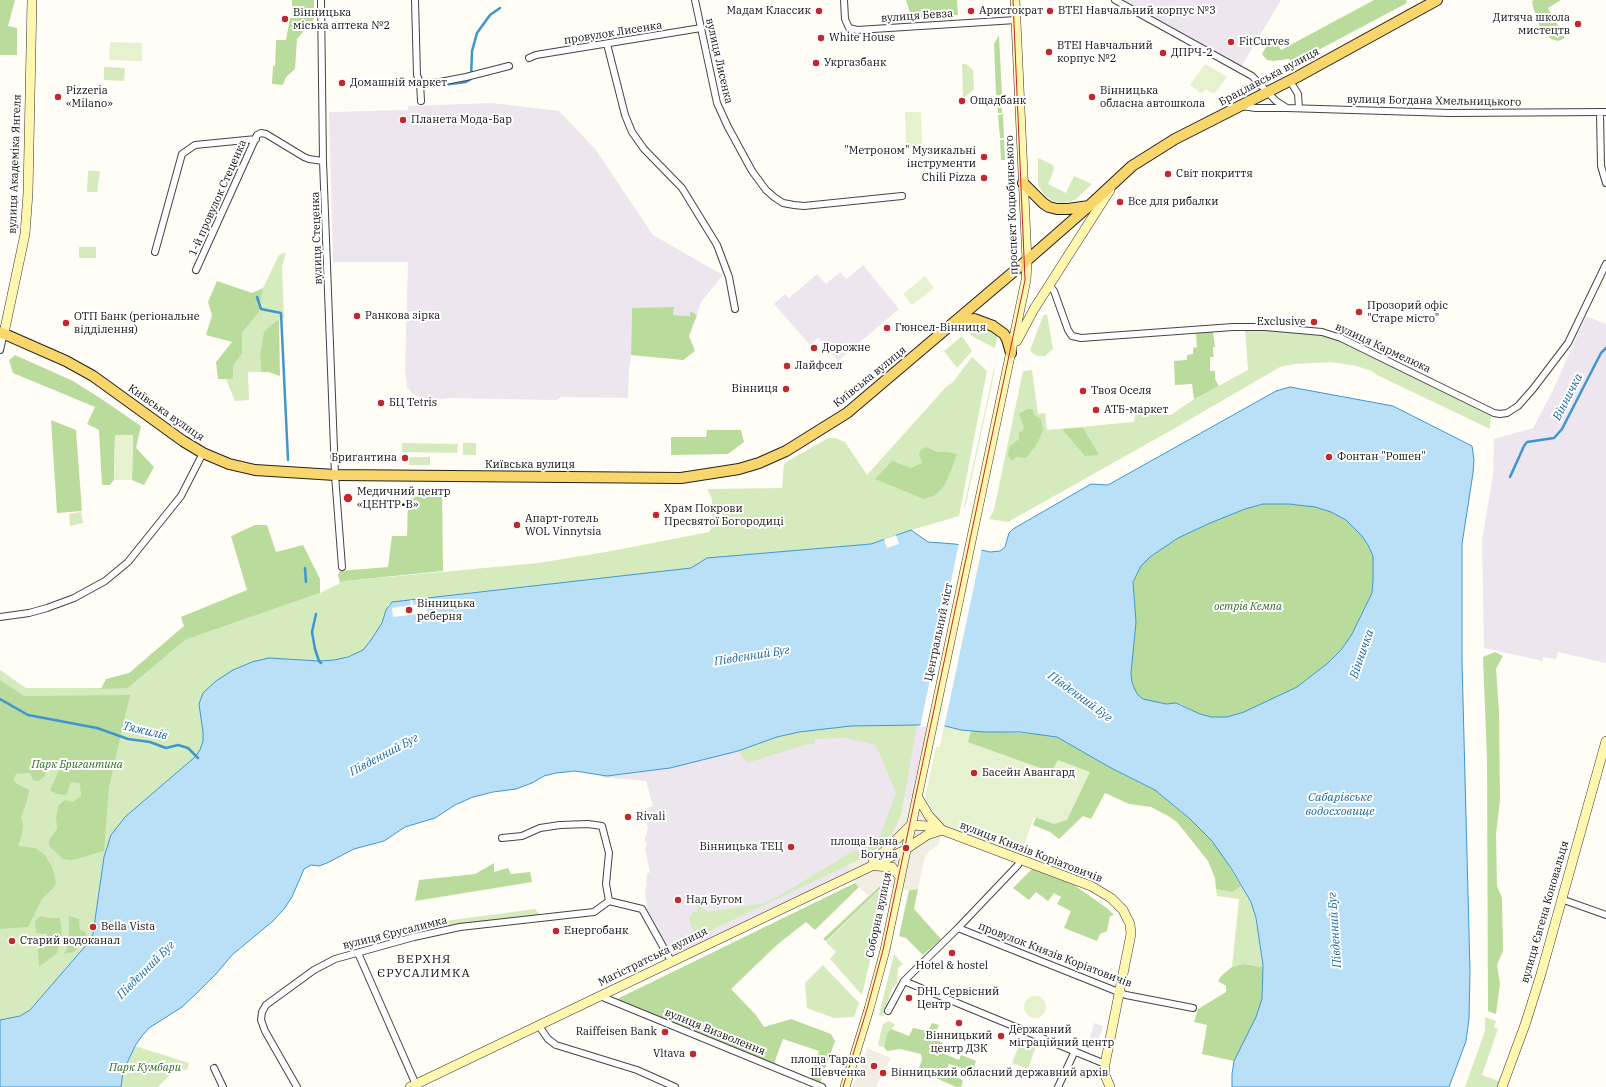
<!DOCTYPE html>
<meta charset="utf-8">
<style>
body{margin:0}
canvas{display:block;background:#fffdf5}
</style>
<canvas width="1606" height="1087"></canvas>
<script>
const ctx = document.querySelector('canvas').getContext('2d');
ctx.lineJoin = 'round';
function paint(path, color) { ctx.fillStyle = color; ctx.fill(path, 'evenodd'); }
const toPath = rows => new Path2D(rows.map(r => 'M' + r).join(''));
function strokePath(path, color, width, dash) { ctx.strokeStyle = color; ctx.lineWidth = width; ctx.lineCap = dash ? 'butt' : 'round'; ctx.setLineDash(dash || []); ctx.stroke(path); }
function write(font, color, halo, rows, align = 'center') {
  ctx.font = font + ' "IBM Plex Serif",serif'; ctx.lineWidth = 4; ctx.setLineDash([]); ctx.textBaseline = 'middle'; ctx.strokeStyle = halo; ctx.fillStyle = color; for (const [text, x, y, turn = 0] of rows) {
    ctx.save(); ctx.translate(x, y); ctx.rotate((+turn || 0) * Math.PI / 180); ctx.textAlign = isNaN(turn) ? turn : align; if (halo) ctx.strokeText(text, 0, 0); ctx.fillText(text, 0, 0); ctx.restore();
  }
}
paint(toPath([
 [1117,0,1281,0,1241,67],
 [492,103,559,111,596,150,653,235,723,275,701,302,697,315,690,312,690,316,673,315,674,308,632,308,631,355,629,369,628,398,561,397,557,400,451,398,428,400,414,395,407,387,405,369,408,262,333,262,329,112,408,110,408,106],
 [863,265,899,309,838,361,818,338,810,345,774,304,785,294,789,298,817,274,826,284,840,272,846,279],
 [1586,316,1606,324,1606,663,1558,652,1556,659,1543,657,1543,661,1484,648,1482,540,1493,475,1494,439,1533,428,1552,392],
 [933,723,907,835,870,864,671,961,647,909,645,889,647,884,646,883,647,874,650,872,645,849,647,843,644,841,648,829,644,809,653,806,646,781,602,777,599,775,618,775,670,768,738,751,768,741],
 [1094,1023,1103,1026,1098,1041,1090,1038]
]), '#eee6ef');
paint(toPath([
 [962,64,966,64,973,70,974,89,963,99],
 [104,67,125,68,124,81,104,80],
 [1038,158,1053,165,1054,169,1048,184,1066,193,1074,176,1092,184,1075,200,1062,203,1053,201,1045,196,1038,185],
 [88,171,100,171,97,192,87,192],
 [79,247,96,247,96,258,79,258],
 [286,252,282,267,284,318,279,321,276,321,260,356,261,372,248,372,249,400,235,401,226,379,233,379,233,366,242,354,242,333,259,312,263,288,279,255],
 [1047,314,1053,349,1045,356,1037,356,1032,353,1030,350,1043,316],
 [968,324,984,327,998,334,995,348,975,338,962,328],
 [1245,330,1290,332,1322,335,1338,340,1491,416,1490,429,1377,375,1372,371,1356,366,1331,362,1295,364,1280,367,1177,427,1008,522,989,519,994,510,1023,371,1032,370,1038,414,1045,413,1047,430,1134,422,1135,415,1171,415,1194,399,1248,370],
 [962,336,972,351,957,368,944,351],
 [972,357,987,371,959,516,911,530,871,544,707,558,691,568,425,598,387,604,398,627,212,758,104,857,94,926,93,934,88,943,30,1010,20,1016,0,1020,0,670,26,688,128,688,185,640,320,593,345,581,538,563,606,552,709,532,712,526,712,499,707,489,782,488,784,464,788,461,828,438,835,438,845,442,867,475,946,387,953,382],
 [994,369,995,369,965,508,964,507],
 [402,443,458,444,457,453,402,452],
 [463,443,476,443,476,455,463,455],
 [409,457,430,457,430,465,409,465],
 [81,512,83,523,70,526,69,514],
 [897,724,917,725,901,815,894,831,882,845,865,857,695,938,689,918,693,912,697,911,697,903,707,912,765,903,782,894,855,850,858,852,872,843,872,840,880,836,896,793,876,745,846,738,815,739,815,744,804,745,747,763,738,751,777,737,799,732,851,726],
 [883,886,887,887,862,995,830,959,836,952,826,942],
 [1241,886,1254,908,1263,967,1243,964,1232,967,1239,899,1217,896,1216,889,1232,892],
 [535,909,540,915,417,934,415,925],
 [894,954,903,964,898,968,897,983,892,989,883,1016,882,1016,879,1015],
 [823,965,859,1003,854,1017,834,1018,807,1008,805,983],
 [1485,1017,1496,1021,1494,1027,1498,1029,1482,1075,1504,1083,1502,1087,1465,1087,1485,1031],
 [889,1021,895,1024,893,1028,891,1029,887,1034,884,1047,879,1046,878,1044,883,1024],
 [1022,1038,1037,1043,1028,1069,1012,1063],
 [135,1046,189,1063,187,1070,177,1068,158,1087,121,1087,123,1072]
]), '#d5ebbd');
paint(toPath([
 [0,0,15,0,8,26,17,28,17,55,0,55],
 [292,0,314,0,314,19,297,39,295,69,286,77,283,85,272,84,273,66,275,66,276,40,286,40,290,18,292,18],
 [906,0,957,0,958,15,912,19],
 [1374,0,1406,0,1407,3,1292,64,1289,59,1273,61,1267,60,1262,54,1272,36,1281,50],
 [1534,0,1561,0,1548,8,1565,38,1558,41,1551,39,1540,28,1533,7,1532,1],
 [999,35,1002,95,996,95,994,44],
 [997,97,1001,97,1002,113,998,113],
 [1003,114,1004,138,1000,138,998,115],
 [1000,140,1004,140,1005,160,1001,160],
 [217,281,252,293,263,288,259,312,242,333,242,354,233,366,233,379,218,379,216,362,232,342,206,335,212,315,208,302],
 [674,307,673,315,690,316,690,311,697,315,689,336,695,351,683,360,631,355,632,308],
 [276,321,279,321,280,376,268,372,261,372,260,356,264,332],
 [1213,331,1215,347,1213,347,1213,352,1214,357,1210,357,1210,371,1215,371,1215,379,1219,386,1194,399,1192,384,1175,385,1174,361,1187,360,1187,355,1193,354,1193,348,1197,347,1196,333],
 [15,355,73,381,100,398,141,426,136,448,154,467,144,485,132,480,133,435,115,435,114,480,110,485,102,485,99,430,87,424,95,407,13,373,9,360],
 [1027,409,1032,409,1035,416,1041,419,1043,431,1035,447,1026,458,1016,457,1012,461,1008,456,1009,447,1019,439,1019,432,1023,431,1024,427,1019,414],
 [51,420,76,430,82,511,57,513],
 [1083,428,1099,455,1085,456,1062,429],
 [707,430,741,430,744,442,728,454,671,455,671,437,706,437],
 [926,447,937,452,946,452,957,454,952,468,944,486,934,496,924,499,875,479,892,461,911,468,922,463,919,454,921,450],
 [442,491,443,571,345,581,340,583,338,575,340,571,388,567,392,536,407,536,408,498,414,498,416,492],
 [1263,504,1289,504,1315,507,1331,512,1346,520,1362,536,1368,545,1373,556,1373,580,1372,593,1352,634,1341,650,1328,663,1297,687,1244,712,1227,717,1211,717,1200,714,1180,704,1171,703,1166,704,1143,699,1138,695,1135,690,1132,682,1131,673,1133,582,1141,566,1150,557,1178,538,1210,523,1245,509],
 [255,525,267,525,276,552,303,545,320,579,320,593,185,640,128,688,101,689,106,679,129,673,184,626,181,617,247,590,231,536],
 [1495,652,1503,656,1496,669,1499,711,1500,800,1496,834,1497,886,1502,898,1503,951,1497,965,1500,984,1496,1014,1488,1011,1487,759,1483,657],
 [0,680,24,696,130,695,109,787,104,851,73,860,63,859,49,846,49,840,57,829,56,817,59,805,65,800,73,802,81,796,80,783,71,782,66,795,57,794,50,790,59,770,54,765,50,766,47,768,44,777,39,781,33,780,30,773,16,774,13,780,17,784,29,790,26,804,21,817,23,824,22,835,18,846,35,848,45,855,53,869,56,883,53,888,42,899,28,927,0,929],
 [961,730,1040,734,1057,737,1065,740,1111,768,1155,790,1179,810,1201,829,1220,851,1241,886,1232,892,1216,889,1215,878,1208,861,1177,822,1170,817,1151,807,1129,804,1105,793,1091,819,1083,816,1059,839,1050,832,1033,825,1053,773,968,743],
 [494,863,494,872,508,868,511,874,530,872,532,882,415,901,419,880,475,874],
 [1032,869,1074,885,1108,909,1114,915,1110,916,1107,931,1100,934,1097,941,1064,928,1071,911,1057,904,1061,897,1054,893,1048,901,1036,892,1029,900,1013,888],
 [855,883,859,887,815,930,806,922,778,944,731,989,756,1015,764,1027,791,1019,831,1034,835,1041,819,1086,809,1081,819,1051,783,1039,773,1066,613,1001],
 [882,884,883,886,826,941,823,939],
 [918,889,914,909,941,939,923,955,906,938,899,936,909,890],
 [41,916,49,918,60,918,62,936,57,953,39,967,38,950,41,946,46,947,47,934,36,933,35,921],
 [69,916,79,919,80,930,85,932,86,936,74,952,64,954,67,948,69,932],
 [1243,964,1263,967,1262,999,1256,1017,1234,1061,1202,1054,1207,1025,1194,1022,1198,1009,1226,992,1226,986,1218,981,1221,976,1232,967],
 [932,1023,939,1025,933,1038,943,1043,940,1052,959,1060,961,1055,976,1061,974,1067,968,1070,949,1064,947,1069,963,1081,961,1087,956,1087,918,1070,922,1060,921,1054,900,1049,887,1051,884,1047,887,1034,891,1029,909,1036,913,1028,928,1031]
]), '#b9dc9c');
paint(toPath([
 [110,42,142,43,142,61,109,60],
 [1205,64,1227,77,1214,94,1205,89,1202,94,1190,85],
 [905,112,921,112,922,148,906,149],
 [925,276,934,288,912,305,903,294],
 [115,435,133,435,132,480,114,480],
 [944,726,971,731,968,742,1051,772,1058,760,1090,772,1067,820,1054,824,1034,817,1020,856,942,827,926,804,925,797,936,747,940,747],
 '1024 1007a11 11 0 1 1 22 0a11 11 0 1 1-22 0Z'
]), '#e6f2cf');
paint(toPath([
 [904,799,930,804,934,814,940,821,946,824,938,845,929,851,924,860,918,889,908,890,887,887,881,884,869,896,855,883,847,865,865,857,882,845,894,830,901,815],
 [867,1048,891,1058,876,1086,878,1087,853,1087]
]), '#f1ede2');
const water = toPath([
 [1290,387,1393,406,1472,446,1474,460,1473,473,1462,544,1462,661,1470,971,1469,1019,1466,1041,1449,1087,1232,1087,1232,1074,1234,1061,1256,1017,1262,999,1263,965,1256,918,1251,902,1231,868,1212,841,1190,819,1155,790,1111,768,1057,737,1020,732,984,732,961,730,933,723,917,725,851,726,799,732,777,737,738,751,670,768,607,776,575,771,556,773,544,776,532,783,516,789,493,792,473,797,455,805,435,818,405,827,384,841,354,849,327,863,319,866,311,865,304,869,292,897,284,909,273,921,232,955,216,974,198,992,182,1007,149,1028,142,1036,135,1046,123,1072,121,1087,0,1087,0,1020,20,1016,30,1010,88,943,93,934,104,857,111,835,125,817,195,757,200,750,203,741,203,732,199,704,203,693,216,681,233,670,252,662,269,658,319,661,334,660,348,657,363,650,371,640,382,623,386,610,392,602,691,568,707,558,871,544,911,530,928,542,955,544,990,552,1000,551,1005,547,1009,533,1013,529,1091,484,1108,485,1276,391,1290,387],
 [1263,504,1289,504,1315,507,1331,512,1346,520,1362,536,1368,545,1373,556,1373,580,1372,593,1352,634,1341,650,1328,663,1297,687,1244,712,1227,717,1211,717,1200,714,1176,703,1166,704,1143,699,1138,695,1135,690,1132,682,1131,673,1136,622,1133,582,1141,566,1150,557,1178,538,1210,523,1245,509,1263,504]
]);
paint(water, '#b9e0f7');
strokePath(water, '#3f96cf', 1);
paint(toPath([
 [896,535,899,544,887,548,884,539],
 [959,543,982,548,944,728,933,725,920,727],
 [410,600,412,600,413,605,426,603,427,613,393,617,392,608,411,605]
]), '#fffdf5');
strokePath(toPath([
 [426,87,466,82,471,79,472,51,477,33,490,15,500,8],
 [257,297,261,309,281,313,288,460],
 [1510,477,1524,446,1527,442,1554,438,1562,429,1601,353,1606,348],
 [305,568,306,582],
 [316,614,312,632,315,649,319,661,321,663],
 [0,699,28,715,97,728,128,739,150,742,166,748,178,745,188,748,198,758]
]), '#3f96cf', 2.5);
const street = toPath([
 [321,0,323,161,335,475,342,567],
 [415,0,417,75,420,83,421,101],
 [695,0,717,103,728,127,752,171,766,190,774,197,783,203,794,205,804,206,902,196],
 [844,0,845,19,849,28,857,30,1016,20],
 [1115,0,1252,76,1276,101,1287,108,1450,113,1606,112],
 [607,44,625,115,632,132,644,149,682,188,717,245,729,277,735,309],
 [529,58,536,55,701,28],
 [1290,81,1298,94,1299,108],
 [420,83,440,82,466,77,509,66],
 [1241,106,1256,108,1286,108],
 [1600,112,1601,166,1606,183],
 [155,252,182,154,195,145,256,139],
 [196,270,257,135,261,133,266,134,304,157,309,159,323,161],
 [1049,285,1054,291,1068,330,1072,336,1081,338,1233,327,1265,327,1322,332,1341,338,1494,413,1500,414,1507,413,1518,406,1533,389,1568,343,1606,264],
 [0,350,4,333],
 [0,617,29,613,47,608,74,598,105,581,128,562,181,496,203,453],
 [502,838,522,836,540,828,560,825,588,824,602,826,609,853,606,884,609,901],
 [1561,899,1606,915],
 [958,928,1126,995,1193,1008],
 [358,953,417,1087],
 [904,981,1105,1064],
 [600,996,822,1087],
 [888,1011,904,981,958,928,1018,865,1020,859],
 [539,1026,548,1039,556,1045,637,1070,675,1087],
 [214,1068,223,1087],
 [297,1087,265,1031,261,1020,262,1012,266,1005,314,970,335,959,414,937,460,927,594,912,609,901,642,909,671,961],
 [1058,1087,1075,1051]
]);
const secondary = toPath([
 [4,333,25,234,28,193,32,0],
 [1017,341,1034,309,1110,190],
 [917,796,929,816,941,829],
 [911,825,928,826,942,830,1091,886,1111,898,1123,910,1130,924,1131,934,1105,1064,1105,1075,1110,1087],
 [873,861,888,848,911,825],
 [876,866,892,867,900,877],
 [410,1087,903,851,927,835,942,830],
 [845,1087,869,1009,885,950,1026,280,1027,261,1015,0],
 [1502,1087,1526,1022,1541,974,1606,741]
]);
const primary = toPath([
 [1023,183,1043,203,1049,207,1057,209,1068,209,1089,206],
 [957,322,974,319,993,326,1004,334,1007,339,1011,353],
 [0,332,66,361,93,376,183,441,203,453,229,464,255,470,335,475,681,478,739,469,759,463,786,451,847,413,1025,262,1089,206,1132,166,1175,139,1297,77,1437,0]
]);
strokePath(street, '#444', 8);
strokePath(secondary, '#333', 10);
strokePath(primary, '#222', 12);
strokePath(street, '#fff', 6);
strokePath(secondary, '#fff6b0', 9);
strokePath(primary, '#f9d66b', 10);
strokePath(toPath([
 [843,1087,867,1009,883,950,1025,280,1013,0]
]), '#c4262e', 1);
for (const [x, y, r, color] of [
 [819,11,4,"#c4262e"],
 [971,11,4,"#c4262e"],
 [1050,11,4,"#c4262e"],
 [285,19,4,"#c4262e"],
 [1578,24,4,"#c4262e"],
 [821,38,4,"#c4262e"],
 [1231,42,4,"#c4262e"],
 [1049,52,4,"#c4262e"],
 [1163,53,4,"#c4262e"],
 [816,63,4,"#c4262e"],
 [342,83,4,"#c4262e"],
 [58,97,4,"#c4262e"],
 [1092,97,4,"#c4262e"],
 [962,101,4,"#c4262e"],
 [403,120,4,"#c4262e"],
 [984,157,4,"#c4262e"],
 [1168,174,4,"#c4262e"],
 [984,178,4,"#c4262e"],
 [1120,202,4,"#c4262e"],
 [1359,312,4,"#c4262e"],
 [357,316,4,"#c4262e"],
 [1314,322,4,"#c4262e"],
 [66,323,4,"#c4262e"],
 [887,328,4,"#c4262e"],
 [814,348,4,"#c4262e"],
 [787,366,4,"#c4262e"],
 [786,389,4,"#c4262e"],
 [1083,391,4,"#c4262e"],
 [381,403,4,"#c4262e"],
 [1096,410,4,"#c4262e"],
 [1329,457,4,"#c4262e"],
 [405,458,4,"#c4262e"],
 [348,498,5,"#c4262e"],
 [656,515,4,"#c4262e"],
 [517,525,4,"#c4262e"],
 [409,610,4,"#c4262e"],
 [974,773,4,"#c4262e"],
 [628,817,4,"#c4262e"],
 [791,847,4,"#c4262e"],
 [906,848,4,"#c4262e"],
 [678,900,4,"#c4262e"],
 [93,927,4,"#c4262e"],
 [556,931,4,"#c4262e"],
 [12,941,4,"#c4262e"],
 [952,953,4,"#c4262e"],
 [909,998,4,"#c4262e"],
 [959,1023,4,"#c4262e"],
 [665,1032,4,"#c4262e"],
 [1001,1036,4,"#c4262e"],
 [693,1054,4,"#c4262e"],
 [874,1066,4,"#c4262e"],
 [883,1073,4,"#c4262e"]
]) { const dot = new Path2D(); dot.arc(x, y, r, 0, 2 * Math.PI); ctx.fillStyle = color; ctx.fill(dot); strokePath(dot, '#fff', 1.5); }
write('11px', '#111', '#fff', [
 ["Мадам Классик",811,11,"right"],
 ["Аристократ",979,11],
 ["ВТЕІ Навчальний корпус №3",1058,11],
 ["Вінницька",293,13],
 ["міська аптека №2",293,26],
 ["Дитяча школа",1570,18,"right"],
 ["мистецтв",1570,31,"right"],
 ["White House",829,38],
 ["FitCurves",1239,42],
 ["ВТЕІ Навчальний",1057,46],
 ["корпус №2",1057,59],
 ["ДПРЧ-2",1171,53],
 ["Укргазбанк",824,63],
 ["Домашній маркет",350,83],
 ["Pizzeria",66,91],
 ["«Milano»",66,104],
 ["Вінницька",1100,91],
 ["обласна автошкола",1100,104],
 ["Ощадбанк",970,101],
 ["Планета Мода-Бар",411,120],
 ["\"Метроном\" Музикальні",976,151,"right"],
 ["інструменти",976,164,"right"],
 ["Світ покриття",1176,174],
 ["Chili Pizza",976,178,"right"],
 ["Все для рибалки",1128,202],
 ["Прозорий офіс",1367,306],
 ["\"Старе місто\"",1367,319],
 ["Ранкова зірка",365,316],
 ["ОТП Банк (регіональне",74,317],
 ["відділення)",74,330],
 ["Exclusive",1306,322,"right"],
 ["Гюнсел-Вінниця",895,328],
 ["Дорожне",822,348],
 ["Лайфсел",795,366],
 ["Вінниця",778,389,"right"],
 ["Твоя Оселя",1091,391],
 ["БЦ Tetris",389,403],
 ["АТБ-маркет",1104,410],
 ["Фонтан \"Рошен\"",1337,457],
 ["Бригантина",397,458,"right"],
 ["Медичний центр",357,492],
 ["«ЦЕНТР•В»",357,505],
 ["Храм Покрови",664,509],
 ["Пресвятої Богородиці",664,522],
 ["Апарт-готель",525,519],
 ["WOL Vinnytsia",525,532],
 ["Вінницька",417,604],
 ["реберня",417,617],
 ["Басейн Авангард",982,773],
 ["Rivali",636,817],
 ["площа Івана",898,842,"right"],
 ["Богуна",898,855,"right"],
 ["Вінницька ТЕЦ",783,847,"right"],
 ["Над Бугом",686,900],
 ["Bella Vista",101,927],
 ["Енергобанк",564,931],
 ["Старий водоканал",20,941],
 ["Hotel & hostel",952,966,"center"],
 ["DHL Сервісний",917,992],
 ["Центр",917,1005],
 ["Державний",1009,1030],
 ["міграційний центр",1009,1043],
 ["Raiffeisen Bank",657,1032,"right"],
 ["Вінницький",959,1036,"center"],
 ["центр ДЗК",959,1049,"center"],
 ["Vltava",685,1054,"right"],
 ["площа Тараса",866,1060,"right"],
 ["Шевченка",866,1073,"right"],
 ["Вінницький обласний державний архів",891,1073]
], 'left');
write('11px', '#111', '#fff', [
 ["вулиця Бевза",917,16,-4],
 ["провулок Лисенка",613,33,-9],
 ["вулиця Лисенка",719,61,77],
 ["Брацлавська вулиця",1269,77,-28],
 ["вулиця Богдана Хмельницького",1434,101,1],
 ["вулиця Академіка Янгеля",15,164,-88],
 ["1-й провулок Стеценка",218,198,-66],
 ["проспект Коцюбинського",1012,205,-92],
 ["вулиця Стеценка",317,238,-92],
 ["вулиця Кармелюка",1383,348,25],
 ["Київська вулиця",870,377,-39],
 ["Київська вулиця",166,413,35],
 ["Київська вулиця",530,465],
 ["Центральний міст",939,632,-78],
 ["вулиця Князів Коріатовичів",1031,852,21],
 ["вулиця Євгена Коновальця",1545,912,-74],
 ["Соборна вулиця",879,915,-78],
 ["вулиця Єрусалимка",395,933,-14],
 ["провулок Князів Коріатовичів",1055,955,21],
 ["Магістратська вулиця",653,957,-26],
 ["вулиця Визволення",715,1032,22]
]);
write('italic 11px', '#2f6b1f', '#fff', [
 ["острів Кемпа",1248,607],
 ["Парк Бригантина",77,765],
 ["Парк Кумбари",145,1068]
]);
write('italic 12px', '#1768a6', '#fff', [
 ["Вінничка",1568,397,-63],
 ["Вінничка",1362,654,-71],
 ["Південний Буг",752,656,-9],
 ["Південний Буг",1080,697,36],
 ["Тяжилів",145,731,13],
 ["Південний Буг",384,755,-28],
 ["Сабарівське",1340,798],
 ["водосховище",1340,812],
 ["Південний Буг",1335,930,-94],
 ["Південний Буг",146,970,-45]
]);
ctx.letterSpacing = '1px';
write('12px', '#111', '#fff', [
 ["ВЕРХНЯ",424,960],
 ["ЄРУСАЛИМКА",424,974]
]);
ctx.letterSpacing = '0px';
</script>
